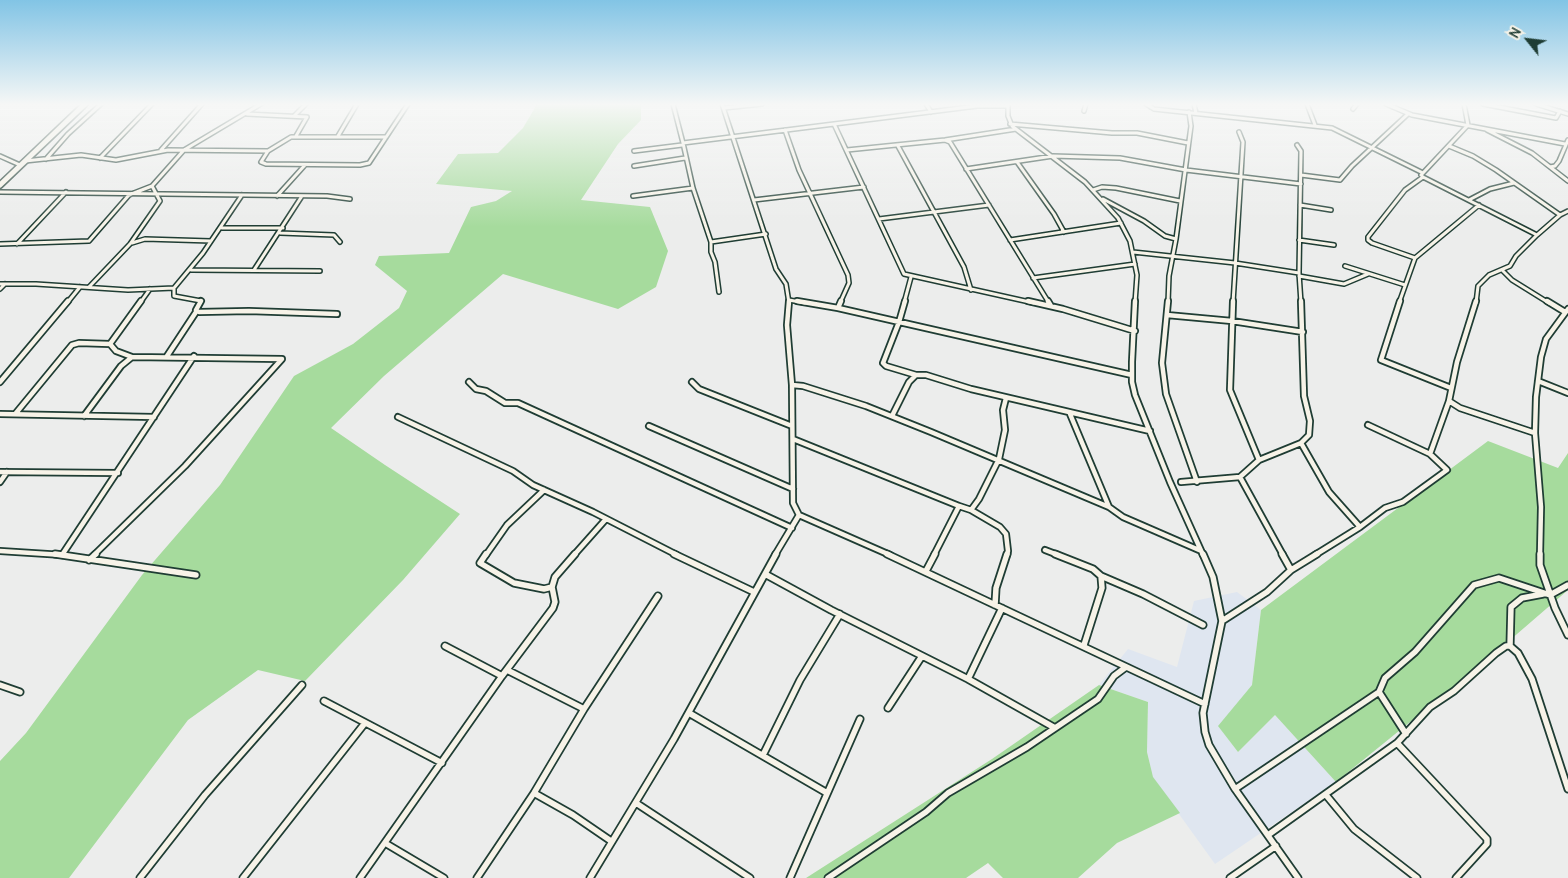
<!DOCTYPE html>
<style>
body{margin:0}
#map{position:relative;width:1568px;height:878px;overflow:hidden;background:#ecedec;font-family:Delius,sans-serif}
canvas{display:block}
.north{position:absolute;left:1503px;top:15px;width:50px;height:50px;-webkit-text-stroke:4px #f7f3e8;paint-order:stroke;rotate:299deg;font-size:14px;font-weight:700;line-height:20px;text-align:center;color:#1f3d34}
.north::after{content:'';display:block;margin:auto;width:18px;height:22px;background:#1f3d34;clip-path:polygon(50% 0,100% 100%,50% 72%,0 100%)}
</style>
<div id="map">
<canvas width="1568" height="878"></canvas>
<div class="north">N</div>
</div>
<script>
const ctx = document.querySelector('canvas').getContext('2d');
ctx.lineJoin = 'round';
function paint(path, color) { ctx.fillStyle = color; ctx.fill(path, 'evenodd'); }
const toPath = rows => new Path2D(rows.map(r => 'M' + r).join(''));
function strokePath(path, color, width, dash) { ctx.strokeStyle = color; ctx.lineWidth = width; ctx.lineCap = dash ? 'butt' : 'round'; ctx.setLineDash(dash || []); ctx.stroke(path); }
paint(toPath([
 [1237,592,1261,610,1252,685,1219,726,1238,752,1275,715,1336,782,1215,864,1153,778,1147,752,1148,702,1099,685,1128,649,1177,667,1194,601]
]), '#dfe6f0');
paint(toPath([
 [537,104,641,104,641,120,618,144,581,200,650,207,668,251,656,287,618,309,503,274,384,376,331,428,385,465,460,514,403,580,305,681,258,670,188,720,69,878,0,878,0,761,26,733,142,575,220,485,294,376,353,344,399,308,407,291,375,265,379,256,449,253,471,207,496,201,512,191,436,184,458,154,498,153,523,128],
 [1488,441,1558,468,1568,453,1568,590,1495,653,1336,782,1275,715,1238,752,1218,726,1252,685,1261,610],
 [1099,685,1148,702,1147,752,1153,777,1180,813,1117,843,1078,878,1003,878,988,863,966,878,806,878,992,759]
]), '#a6db9d');
const minorFar2 = toPath([
 [673,104,683,143],
 [722,104,776,269,786,284,789,303],
 [926,104,931,112],
 [1008,104,1008,116,1012,126,1085,182,1118,218,1130,241,1137,275,1135,303],
 [1146,104,1154,109,1332,128,1423,173],
 [1194,104,1196,113],
 [1307,104,1315,125],
 [1386,104,1412,115,1565,144],
 [1483,104,1556,118,1560,111],
 [1536,104,1568,114],
 [724,108,762,104],
 [1353,109,1357,104],
 [1084,111,1086,104],
 [247,114,307,117,296,136],
 [295,115,306,104],
 [834,124,904,274,1034,303],
 [1010,124,1112,133,1137,133,1188,143],
 [785,130,799,170,848,275,849,283,840,303],
 [1487,130,1532,153,1568,181],
 [338,136,357,104],
 [386,137,291,137,268,151,261,162,266,164,360,165,369,163,408,104],
 [945,140,950,142,1049,303],
 [1297,145,1301,151,1299,273,1301,303],
 [898,146,964,267,971,290],
 [1449,146,1473,156,1496,170,1560,215],
 [161,150,202,104],
 [847,150,945,140,1016,129],
 [634,151,682,145],
 [0,156,20,165],
 [100,158,152,104],
 [46,159,68,134,101,104],
 [25,161,81,155,116,160,168,150,268,151],
 [1017,162,1054,214,1064,232],
 [634,166,685,158],
 [1550,167,1555,166,1559,161,1568,140],
 [966,169,1053,156,1120,158,1186,170,1301,184],
 [1423,173,1421,175,1423,177,1537,235,1560,215,1568,211],
 [1423,173,1468,125,1464,104],
 [1301,175,1340,180,1352,166,1408,114],
 [1093,190,1102,187,1116,188,1180,201],
 [0,192,327,196,350,199],
 [277,196,305,165],
 [633,196,693,188],
 [1103,199,1144,221,1165,236,1176,239],
 [754,200,864,187],
 [1469,200,1490,189,1514,183],
 [1300,205,1331,210],
 [879,219,989,205],
 [222,228,283,228],
 [280,233,334,235,340,242],
 [1010,240,1121,223],
 [1299,240,1334,245],
 [711,242,693,188,683,143,977,106,1008,106],
 [132,243,145,239,211,241],
 [0,244,89,241,129,195,152,186,184,150,261,104],
 [17,244,66,192],
 [1133,252,1235,263,1299,273],
 [1415,258,1372,243,1368,240,1368,237,1405,190,1423,177],
 [1345,266,1405,285],
 [191,270,320,271],
 [254,270,302,196],
 [1503,271,1512,280,1549,303],
 [1299,276,1344,284,1368,274],
 [1033,278,1135,264],
 [0,284,36,284,128,290,174,288],
 [89,287,130,244,160,201,152,186],
 [0,289,5,284],
 [719,292,715,262,711,252,711,242,766,234],
 [789,300,805,303],
 [67,303,80,287],
 [140,303,150,289],
 [200,303,201,301,174,296,174,288,203,253,242,195],
 [904,303,911,277],
 [1168,303,1169,276,1176,239,1191,126,1189,112],
 [1233,303,1243,142,1239,132],
 [1399,303,1415,258,1479,205],
 [1476,303,1478,286,1489,275,1510,266,1516,256,1537,235]
]);
const minorFar1 = toPath([
 [201,301,196,310,199,312,249,311,337,314],
 [797,301,838,308,1132,375],
 [905,301,899,322,883,363,886,366,916,375],
 [1028,301,1063,309,1135,331],
 [1048,301,1051,306],
 [1135,301,1132,362,1132,382,1135,395,1170,482,1203,555],
 [1168,301,1162,363,1166,394,1197,482],
 [1233,301,1230,390,1259,460],
 [1400,301,1381,360,1451,388],
 [1476,301,1457,362,1449,401,1460,408,1535,433],
 [1547,301,1565,312],
 [838,308,841,301],
 [1167,315,1232,321,1303,332],
 [110,344,141,301],
 [110,344,116,351,132,357],
 [167,356,196,312],
 [1538,381,1568,393],
 [0,382,68,301],
 [469,382,476,389,486,391,505,403,518,403,792,528],
 [692,382,699,389,792,426],
 [792,385,803,386,866,406,931,432,1109,507,1123,517,1199,550],
 [16,413,72,345,79,343,110,344],
 [0,414,154,417],
 [1070,414,1109,507],
 [84,416,121,366,132,357,282,359,185,466,94,555],
 [892,416,909,382,916,375,926,375,971,389,1150,431],
 [398,417,513,471,533,485,593,512,677,555],
 [649,426,793,489],
 [793,439,959,506],
 [1301,443,1329,492,1360,527],
 [1430,454,1449,401],
 [0,472,118,473],
 [1240,477,1283,555],
 [0,482,7,472],
 [1181,482,1240,477,1259,460,1301,443,1309,435,1310,421,1304,396,1301,301],
 [971,510,1000,527,1006,534,1008,551,1007,555],
 [799,515,890,555],
 [1045,550,1058,555],
 [0,551,63,555],
 [62,555,194,356],
 [486,555,507,525,544,490],
 [574,555,606,519],
 [775,555,799,515,793,503,792,385,787,325,789,301],
 [934,555,959,506,971,510,979,499,999,459,1005,430,1003,410,1006,398],
 [1315,555,1360,527,1385,508,1403,502,1447,470,1430,454,1368,425],
 [1540,555,1541,507,1535,433,1536,397,1541,357,1546,339,1568,309]
]);
const minor = toPath([
 [55,554,196,575],
 [486,554,480,563,514,583,544,589,552,587],
 [674,554,754,592],
 [887,554,1205,704],
 [1055,554,1093,569,1101,576,1102,588,1084,645],
 [1203,554,1213,577,1222,621,1203,713,1205,732,1209,745,1235,789,1298,878],
 [1282,554,1291,570],
 [1540,554,1540,565,1555,608,1568,635],
 [89,560,96,554],
 [926,571,935,554],
 [765,574,831,610,968,679,1055,728],
 [1101,576,1143,594,1203,625],
 [1543,594,1522,598,1511,607,1510,646,1518,653,1532,679,1568,789],
 [995,605,996,588,1007,554],
 [1222,621,1267,592,1291,570,1317,554],
 [445,646,502,676],
 [507,670,584,709],
 [968,679,1002,608],
 [0,685,20,692],
 [1379,692,1406,734],
 [324,701,442,763],
 [888,708,922,656],
 [689,713,827,793],
 [1397,743,1487,839,1487,844,1456,878],
 [763,755,800,680,840,614],
 [1235,789,1379,692,1385,678,1415,652,1474,585,1499,578,1550,595,1568,585],
 [534,793,573,815,611,841],
 [1326,795,1354,829,1417,878],
 [636,803,750,878],
 [1268,835,1397,743,1430,707,1454,691,1496,653,1506,646,1510,646],
 [385,843,444,878],
 [140,878,205,795,302,685],
 [243,878,365,723],
 [360,878,502,676,553,608,555,602,552,587,555,577,575,554],
 [477,878,534,793,584,709,658,596],
 [590,878,674,739,776,554],
 [790,878,860,719],
 [828,878,926,812,948,793,1027,747,1098,699,1114,676,1126,667],
 [1230,878,1276,846]
]);
const primary = toPath([
 [0,185,85,104]
]);
strokePath(minorFar2, '#1f3d34', 6);
strokePath(minorFar1, '#1f3d34', 8);
strokePath(minor, '#1f3d34', 9);
strokePath(primary, '#1f3d34', 8);
strokePath(minorFar2, '#f7f3e8', 3);
strokePath(minorFar1, '#f7f3e8', 4.5);
strokePath(minor, '#f7f3e8', 5.5);
strokePath(primary, '#f7f3e8', 5);
const sky = ctx.createLinearGradient(0, 0, 0, 227);
sky.addColorStop(0, '#82c4e5');
sky.addColorStop(0.46, '#f6f7f6');
sky.addColorStop(1, '#f6f7f600');
ctx.fillStyle = sky;
ctx.fillRect(0, 0, 1568, 227);
</script>
